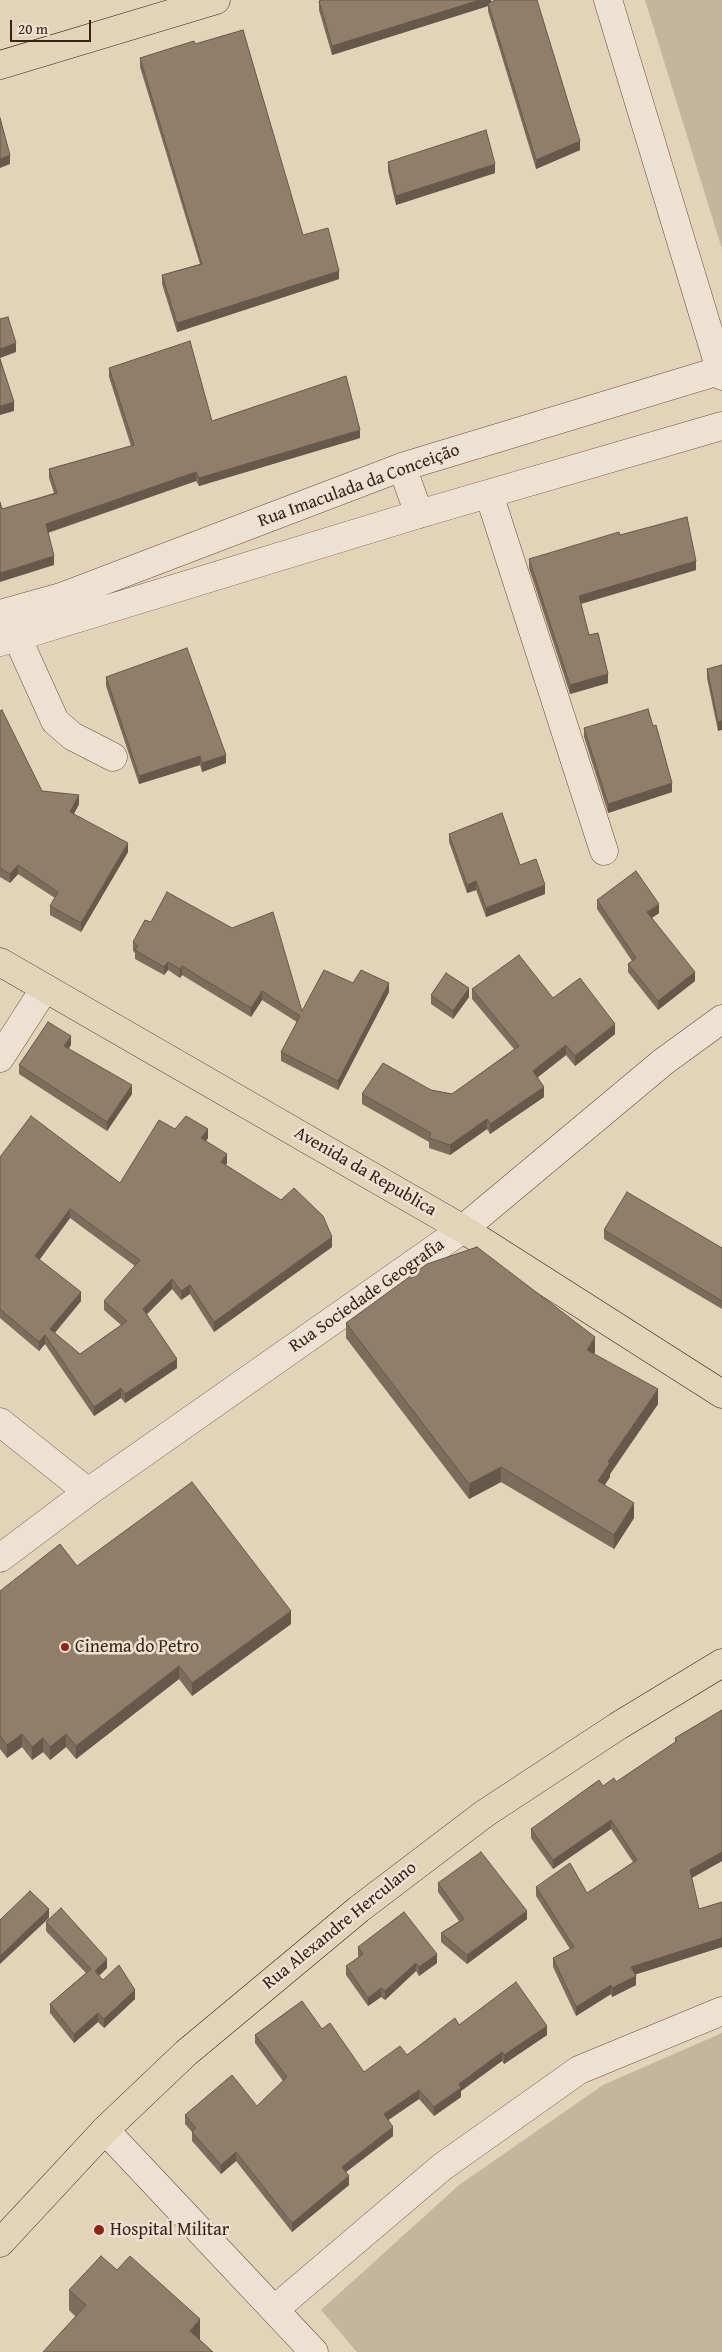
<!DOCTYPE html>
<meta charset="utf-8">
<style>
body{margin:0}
#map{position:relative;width:722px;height:2352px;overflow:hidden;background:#e3d3b9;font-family:"Gentium Book Plus",serif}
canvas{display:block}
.scale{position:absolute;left:10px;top:20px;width:81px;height:22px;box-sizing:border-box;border:2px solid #392215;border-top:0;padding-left:6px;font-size:15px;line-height:18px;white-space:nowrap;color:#392215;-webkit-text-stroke:4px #ede2d2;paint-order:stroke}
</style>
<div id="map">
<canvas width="722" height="2352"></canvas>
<div class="scale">20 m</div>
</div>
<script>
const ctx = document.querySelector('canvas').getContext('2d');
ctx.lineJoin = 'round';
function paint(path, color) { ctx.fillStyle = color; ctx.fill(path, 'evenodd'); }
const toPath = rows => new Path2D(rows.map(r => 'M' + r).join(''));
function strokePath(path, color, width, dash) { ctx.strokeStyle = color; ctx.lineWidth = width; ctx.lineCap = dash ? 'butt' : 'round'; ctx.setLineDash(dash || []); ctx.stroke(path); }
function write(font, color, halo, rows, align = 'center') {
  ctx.font = font + ' "Gentium Book Plus",serif'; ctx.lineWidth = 5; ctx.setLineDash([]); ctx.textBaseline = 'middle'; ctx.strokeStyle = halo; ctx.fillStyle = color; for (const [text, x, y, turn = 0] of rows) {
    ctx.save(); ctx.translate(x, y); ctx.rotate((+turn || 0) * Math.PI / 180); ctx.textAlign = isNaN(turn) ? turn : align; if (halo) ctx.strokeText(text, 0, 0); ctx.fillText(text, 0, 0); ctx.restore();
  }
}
paint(toPath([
 [645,0,722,0,722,249],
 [722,2033,722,2352,357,2352,321,2310,459,2185,603,2085]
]), '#c6b59d');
const minor = toPath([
 [608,0,722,376],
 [402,467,419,514],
 [489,494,604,851],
 [0,614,61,597,402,467,722,370],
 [17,637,55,721,72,736,113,757],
 [0,642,419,514,722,426],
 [0,1058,45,988],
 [0,1422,88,1492],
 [0,1558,88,1492,463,1229,663,1062,722,1019],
 [105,2130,314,2352],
 [275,2309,442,2167,579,2070,722,2011]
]);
const major = toPath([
 [0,65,216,0],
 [0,962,463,1229,722,1394],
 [0,2243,105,2130,186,2053,359,1909,484,1814,618,1726,722,1663]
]);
strokePath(minor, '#644e3e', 29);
strokePath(major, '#392215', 29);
strokePath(minor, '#ede2d2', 28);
strokePath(major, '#e3d3b9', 28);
paint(toPath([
 [491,0,491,2,580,150,536,169,488,11,488,6,332,55,319,10,319,1],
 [195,44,303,235,339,279,177,332,162,284,162,275,200,264,140,67,140,58],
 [388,162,495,173,396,205,388,171],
 [109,368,212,421,360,438,199,486,196,481,48,533,54,565,2,509,54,493,49,478,49,469,131,446,109,377],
 [620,535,696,570,581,604,589,635,608,683,570,694,529,568,529,559],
 [722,665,718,731,707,678,707,669],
 [106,677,226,763,202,772,200,765,139,784,106,686],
 [0,711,42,791,79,804,74,814,128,852,81,932,50,915,50,906,55,898,18,874,10,883,0,877],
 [584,728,672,792,608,813,584,737],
 [449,834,520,865,545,894,486,917,476,890,467,893,449,842],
 [597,900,659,913,652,918,695,981,658,1010,628,972,628,964,632,961,597,909],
 [145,920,302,1011,353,983,389,992,338,1090,281,1061,281,1052,297,1022,262,1000,251,1017,182,975,180,978,168,970,164,975,135,959,135,953,133,951,133,942],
 [472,989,553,998,615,1034,575,1066,566,1055,538,1077,544,1097,490,1134,487,1129,450,1155,429,1148,429,1142,362,1104,362,1094,431,1090,452,1094,514,1049,472,999],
 [431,995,469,997,453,1019,431,1004],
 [71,1045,68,1049,132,1094,107,1131,19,1074,19,1065],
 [175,1129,208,1138,206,1141,227,1163,226,1165,332,1247,214,1332,190,1294,181,1300,172,1289,147,1314,177,1368,125,1403,121,1398,94,1416,45,1344,39,1351,0,1318,0,1157,120,1183],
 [70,1218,135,1266,104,1301,104,1310,121,1325,80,1354,55,1333,81,1301,39,1260],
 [604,1230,722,1248,722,1309,604,1239],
 [346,1323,595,1352,594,1354,658,1404,610,1474,610,1477,604,1485,634,1518,614,1549,501,1482,469,1499,346,1338],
 [77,1566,291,1624,192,1696,179,1679,76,1759,66,1747,50,1760,43,1752,32,1760,22,1747,7,1758,0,1749,0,1591],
 [722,1710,722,1861,691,1878,699,1909,722,1902,722,1947,635,1974,636,1985,612,1997,611,1994,576,2016,553,1967,553,1958,570,1949,536,1896,536,1887,587,1893,633,1862,611,1829,553,1869,531,1838,531,1829,603,1786,616,1782,675,1742,675,1738],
 [438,1883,527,1919,467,1964,441,1942,441,1933,459,1921,438,1892],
 [46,1922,107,1968,99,1976,103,1980,135,1999,104,2028,98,2022,74,2043,50,2013,50,2004,86,1973,46,1931],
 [358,1947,437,1963,419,1976,416,1971,385,2000,381,1997,368,2006,346,1975,346,1966,359,1957,358,1956],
 [459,2025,547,2035,504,2064,502,2061,461,2091,461,2097,434,2116,419,2099,388,2120,393,2136,346,2172,349,2185,292,2232,236,2161,221,2174,192,2141,192,2132,185,2124,185,2115,257,2106,283,2081,255,2043,255,2035,322,2029,364,2072,407,2055],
 [117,2270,200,2339,200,2340,76,2317,69,2310,69,2290]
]), '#7d6c5b');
paint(toPath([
 [480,0,491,0,491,5,488,3,488,6,332,55,332,46],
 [580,141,580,150,536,169,536,160],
 [10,155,10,164,0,168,0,159],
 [495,164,495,173,396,205,396,196],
 [339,271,339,279,177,332,177,323],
 [16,343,16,352,0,358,0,349],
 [14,402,14,411,0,415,0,406],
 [360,430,360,438,199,486,199,478],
 [196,472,196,481,46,533,46,524],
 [54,556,54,565,0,582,0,573],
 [696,561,696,570,579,604,579,596],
 [608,674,608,683,570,694,570,685],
 [722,721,722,730,718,731,718,722],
 [226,755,226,763,202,772,202,763],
 [200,756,200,765,139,784,139,776],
 [672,783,672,792,608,813,608,804],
 [79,795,79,804,70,820,70,812],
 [128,843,128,852,81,932,81,923],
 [18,865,18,874,10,883,10,874],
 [476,881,476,890,467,893,467,885],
 [545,885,545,894,486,917,486,908],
 [659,904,659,913,647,921,647,912],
 [168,962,168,970,164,975,164,967],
 [182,966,182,975,180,978,180,969],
 [695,972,695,981,658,1010,658,1001],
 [389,983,389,992,338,1090,338,1081],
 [469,988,469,997,453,1019,453,1011],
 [262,991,262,1000,251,1017,251,1008],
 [615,1024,615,1034,575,1066,575,1056],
 [71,1036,71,1045,64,1055,64,1046],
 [566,1045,566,1055,533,1081,533,1071],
 [132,1085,132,1094,107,1131,107,1122],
 [544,1087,544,1097,490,1134,490,1124],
 [487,1119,487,1129,450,1155,450,1145],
 [208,1129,208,1138,201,1147,201,1138],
 [227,1154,227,1163,221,1171,221,1162],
 [70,1209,70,1218,35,1266,35,1256],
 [332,1237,332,1247,214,1332,214,1322],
 [172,1279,172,1289,143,1318,143,1309],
 [190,1285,190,1294,181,1300,181,1291],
 [81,1292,81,1301,50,1338,50,1329],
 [45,1335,45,1344,39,1351,39,1342],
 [595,1337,595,1352,587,1364,587,1350],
 [177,1359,177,1368,125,1403,125,1394],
 [121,1388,121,1398,94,1416,94,1407],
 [658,1389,658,1404,610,1474,610,1477,598,1496,598,1481,608,1462],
 [501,1467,501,1482,469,1499,469,1484],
 [634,1503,634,1518,614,1549,614,1535],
 [291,1611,291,1624,192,1696,192,1683],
 [179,1666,179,1679,76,1759,76,1746],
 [22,1734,22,1747,7,1758,7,1745],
 [66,1734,66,1747,50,1760,50,1747],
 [43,1738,43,1752,32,1760,32,1747],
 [611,1820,611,1829,553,1869,553,1860],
 [722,1852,722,1861,690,1879,690,1870],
 [49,1909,49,1918,0,1964,0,1956],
 [527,1911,527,1919,467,1964,467,1955],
 [722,1938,722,1947,631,1976,631,1967],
 [437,1954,437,1963,419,1976,419,1967],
 [107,1959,107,1968,95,1979,95,1971],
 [416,1963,416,1971,385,2000,385,1991],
 [636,1976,636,1985,612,1997,612,1988],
 [611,1985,611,1994,576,2016,576,2007],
 [381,1988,381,1997,368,2006,368,1998],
 [135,1990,135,1999,104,2028,104,2019],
 [98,2013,98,2022,74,2043,74,2034],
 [547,2026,547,2035,504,2064,504,2055],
 [502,2052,502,2061,461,2091,461,2097,434,2116,434,2107,459,2084],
 [419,2090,419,2099,384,2123,384,2114],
 [393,2127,393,2136,342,2175,342,2167],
 [236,2152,236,2161,221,2174,221,2165],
 [349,2176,349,2185,292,2232,292,2223],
 [200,2319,200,2339,190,2351,190,2331]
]), '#66584a');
const building = toPath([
 [322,0,480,0,332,46,319,1,322,0],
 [496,0,537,0,580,141,536,160,488,3,496,0],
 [243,30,303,235,328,228,339,271,177,323,162,275,202,264,140,58,194,41,195,44,243,30],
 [0,118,10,155,0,159,0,118],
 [486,130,495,164,396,196,388,162,486,130],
 [8,317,16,343,0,349,0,319,8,317],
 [190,341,212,421,346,376,360,430,199,478,196,472,46,524,54,556,0,573,0,502,2,509,57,493,49,469,134,445,109,368,190,341],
 [0,359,14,402,0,406,0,359],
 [687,517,696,561,579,596,589,635,598,633,608,674,570,685,529,559,619,532,620,535,687,517],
 [187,648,226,755,202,763,200,756,139,776,106,677,187,648],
 [722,665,722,721,718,722,707,669,722,665],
 [648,709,653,726,656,725,672,783,608,804,584,728,648,709],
 [2,710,42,791,79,795,70,812,128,843,81,923,50,906,58,892,18,865,10,874,0,868,0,711,2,710],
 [502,813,520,865,536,859,545,885,486,908,476,881,467,885,449,834,502,813],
 [636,871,659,904,647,912,695,972,658,1001,628,964,636,958,597,900,636,871],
 [167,892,232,928,273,912,302,1011,324,970,353,983,361,970,389,983,338,1081,281,1052,300,1016,262,991,251,1008,182,966,180,969,168,962,164,967,135,950,138,946,133,942,145,920,151,922,167,892],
 [519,955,553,998,580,978,615,1024,575,1056,566,1045,533,1071,544,1087,490,1124,487,1119,450,1145,429,1138,431,1133,362,1094,383,1063,431,1090,452,1094,519,1046,472,989,519,955],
 [446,973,469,988,453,1011,431,995,446,973],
 [48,1022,71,1036,64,1046,132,1085,107,1122,19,1065,48,1022],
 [31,1116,120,1183,159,1120,175,1129,186,1116,208,1129,201,1138,227,1154,221,1162,281,1200,294,1188,323,1216,332,1237,214,1322,190,1285,181,1291,172,1279,143,1309,177,1359,125,1394,121,1388,94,1407,45,1335,39,1342,0,1309,0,1157,31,1116],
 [70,1209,140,1260,104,1301,127,1321,80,1354,50,1329,81,1292,35,1256,70,1209],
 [627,1192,722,1248,722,1301,604,1230,627,1192],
 [477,1247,595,1337,587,1350,658,1389,608,1462,610,1463,598,1481,634,1503,614,1535,501,1467,469,1484,346,1323,427,1264,477,1247],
 [192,1482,291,1611,192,1683,179,1666,76,1746,66,1734,50,1747,43,1738,32,1747,22,1734,7,1745,0,1736,0,1591,60,1544,77,1566,192,1482],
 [722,1710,722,1852,690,1870,699,1909,722,1902,722,1938,631,1967,636,1976,612,1988,611,1985,576,2007,553,1958,574,1947,536,1887,570,1863,587,1893,637,1860,611,1820,553,1860,531,1829,599,1780,603,1786,614,1778,616,1782,677,1741,675,1738,722,1710],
 [481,1852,527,1911,467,1955,441,1933,464,1919,438,1883,481,1852],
 [30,1891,49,1909,0,1956,0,1920,30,1891],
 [61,1908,107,1959,95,1971,103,1980,119,1965,135,1990,104,2019,98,2013,74,2034,50,2004,91,1969,46,1922,61,1908],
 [404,1912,437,1954,419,1967,416,1963,385,1991,381,1988,368,1998,346,1966,363,1954,358,1947,404,1912],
 [516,1982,547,2026,504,2055,502,2052,459,2084,461,2088,434,2107,419,2090,384,2114,393,2127,342,2167,349,2176,292,2223,236,2152,221,2165,192,2132,196,2128,185,2115,232,2075,257,2106,287,2077,255,2035,302,2001,322,2029,330,2023,364,2072,400,2046,407,2055,455,2018,459,2025,516,1982],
 [101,2256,117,2270,130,2256,200,2319,190,2331,213,2352,43,2352,86,2305,69,2290,101,2256]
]);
paint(building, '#917e6a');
strokePath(building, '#66584a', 1);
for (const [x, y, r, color] of [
 [65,1647,5,"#8f2418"],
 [99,2230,6,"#8f2418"]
]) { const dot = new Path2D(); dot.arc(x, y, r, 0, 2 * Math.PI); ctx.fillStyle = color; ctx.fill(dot); strokePath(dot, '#ede2d2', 2); }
write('18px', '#392215', '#ede2d2', [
 ["Rua Imaculada da Conceição",359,486,-20],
 ["Avenida da Republica",365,1172,30],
 ["Rua Sociedade Geografia",367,1296,-35],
 ["Rua Alexandre Herculano",340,1926,-39]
]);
write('18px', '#392215', '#ede2d2', [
 ["Cinema do Petro",75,1647],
 ["Hospital Militar",110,2230]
], 'left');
</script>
